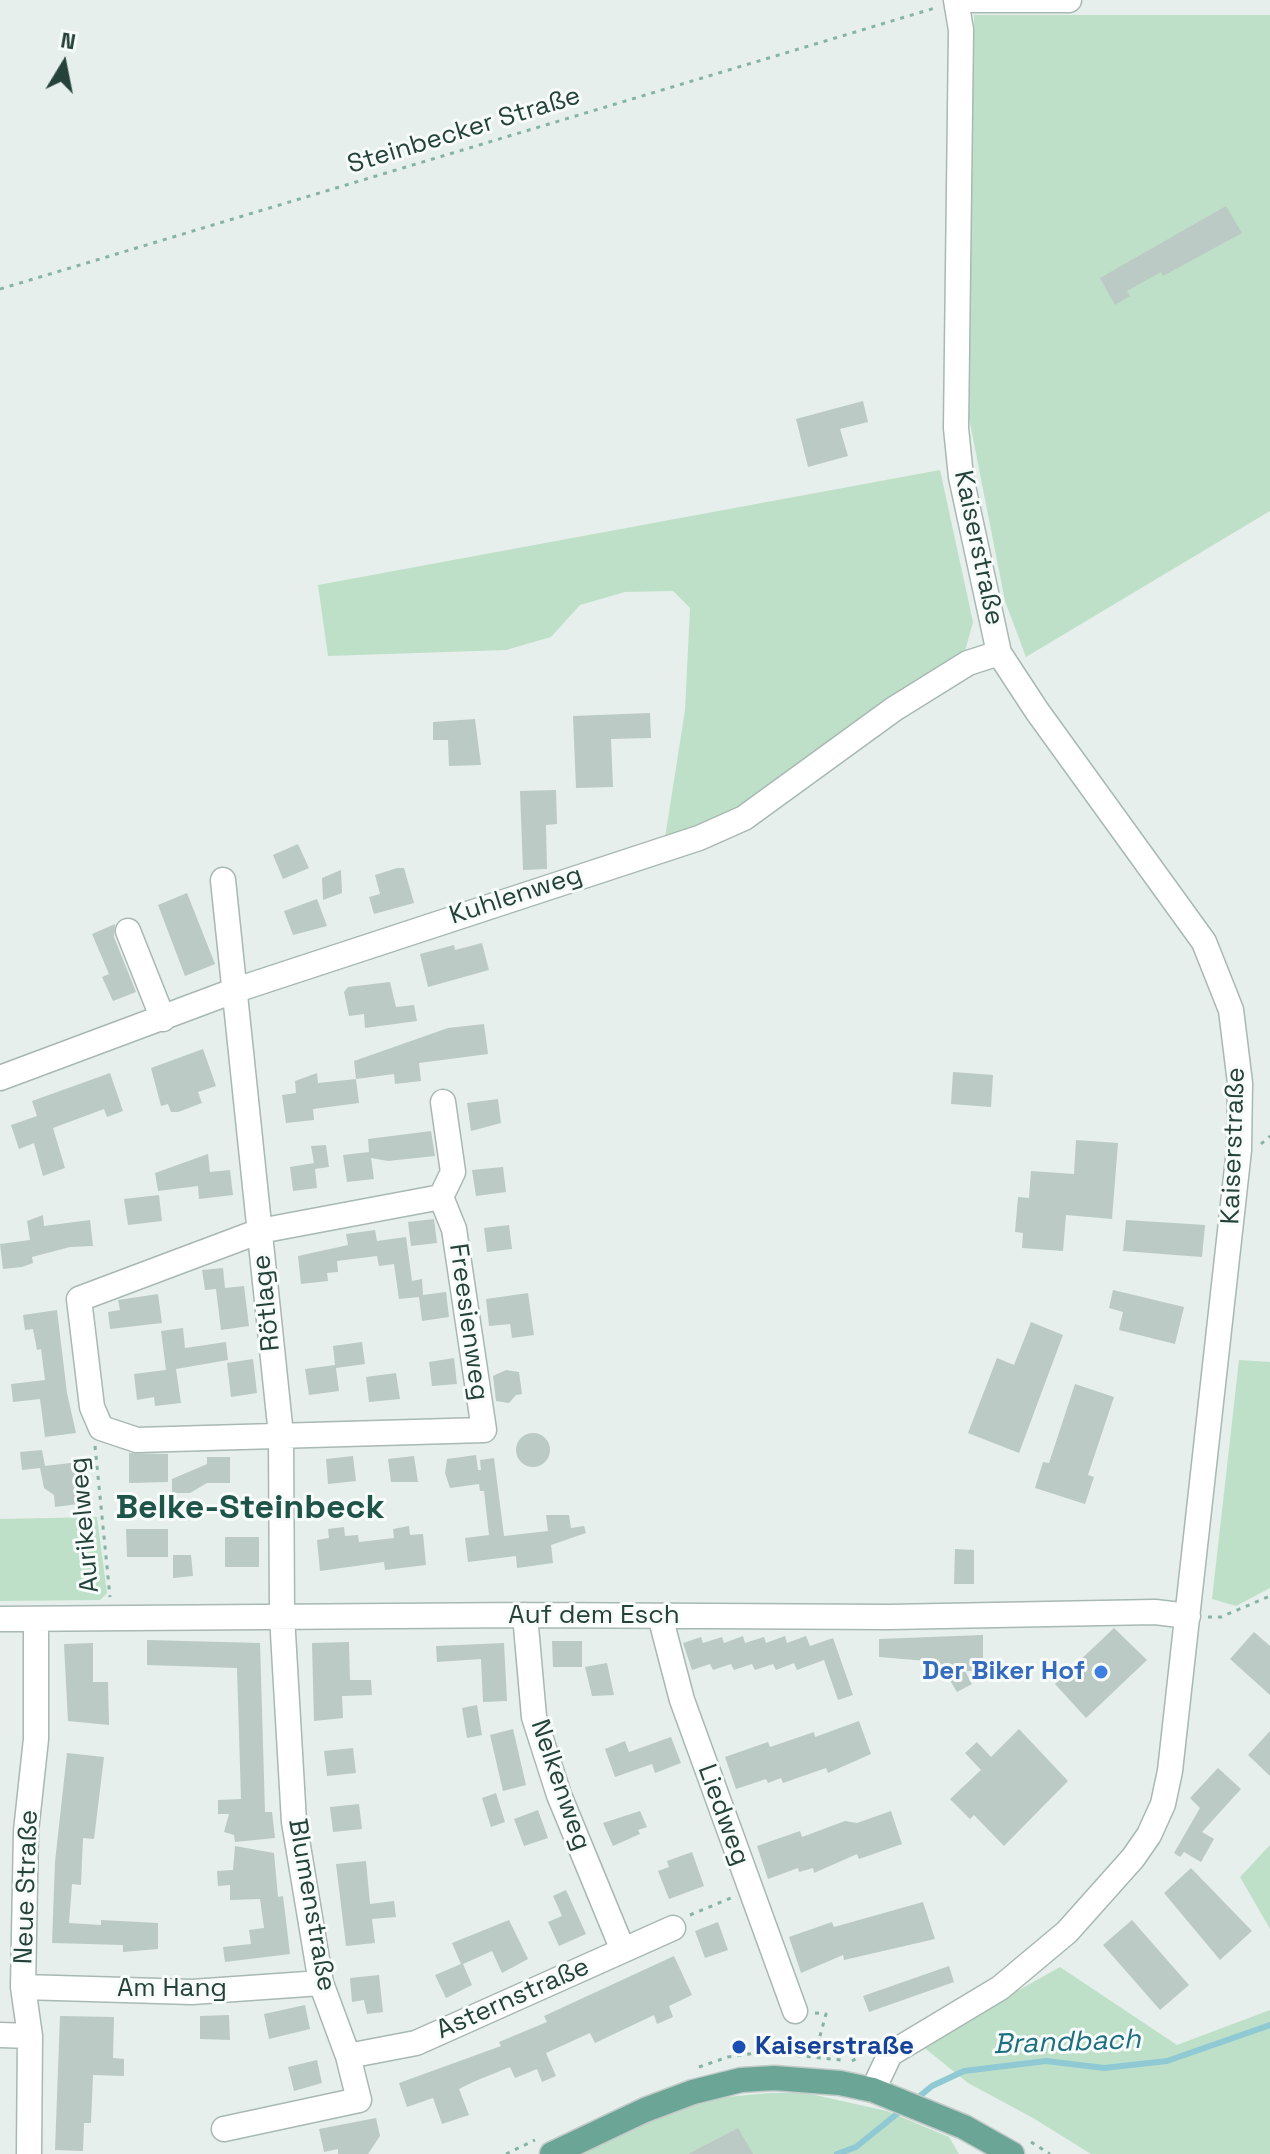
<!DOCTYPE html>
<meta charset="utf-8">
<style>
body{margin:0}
#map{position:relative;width:1270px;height:2154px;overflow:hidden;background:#e6efeb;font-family:"Space Grotesk",sans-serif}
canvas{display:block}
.north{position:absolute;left:24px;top:24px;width:80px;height:80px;-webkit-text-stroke:6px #f7fbf9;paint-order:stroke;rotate:10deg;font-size:22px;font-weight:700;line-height:32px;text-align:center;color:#24423a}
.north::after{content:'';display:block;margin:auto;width:28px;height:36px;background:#24423a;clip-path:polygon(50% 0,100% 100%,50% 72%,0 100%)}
</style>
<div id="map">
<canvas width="1270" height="2154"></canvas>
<div class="north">N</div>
</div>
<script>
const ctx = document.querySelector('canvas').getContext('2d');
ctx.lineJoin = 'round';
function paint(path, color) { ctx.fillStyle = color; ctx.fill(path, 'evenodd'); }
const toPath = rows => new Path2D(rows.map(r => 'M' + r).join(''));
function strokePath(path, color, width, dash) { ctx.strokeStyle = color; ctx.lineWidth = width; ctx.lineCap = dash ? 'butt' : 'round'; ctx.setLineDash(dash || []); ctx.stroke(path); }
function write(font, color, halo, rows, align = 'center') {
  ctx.font = font + ' "Space Grotesk",sans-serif'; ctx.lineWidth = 6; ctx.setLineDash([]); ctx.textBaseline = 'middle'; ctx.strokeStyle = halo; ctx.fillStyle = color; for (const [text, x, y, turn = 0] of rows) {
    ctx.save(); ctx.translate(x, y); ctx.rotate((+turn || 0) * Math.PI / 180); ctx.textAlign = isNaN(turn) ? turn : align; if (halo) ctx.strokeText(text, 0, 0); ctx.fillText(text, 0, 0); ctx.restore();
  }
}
paint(toPath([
 [974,15,1270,15,1270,511,1026,657,1005,601,969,418],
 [940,470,973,622,965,651,729,815,665,838,685,710,690,608,673,591,625,592,580,605,551,637,506,650,328,656,318,585],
 [1239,1360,1270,1362,1270,1588,1236,1606,1212,1599],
 [97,1517,107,1593,100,1600,0,1601,0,1519],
 [1270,1845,1270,1929,1240,1877],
 [1060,1967,1177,2045,1270,2010,1270,2154,1091,2154,1033,2118,968,2083,921,2045],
 [770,2093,806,2093,887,2111,949,2137,959,2154,577,2154,651,2119,714,2098]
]), '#bfe0c8');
strokePath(toPath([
 [915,2100,932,2086,964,2071,1046,2061,1104,2068,1167,2061,1270,2025],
 [837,2154,856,2147,903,2109]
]), '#8ec9d4', 6);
paint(toPath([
 [1226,206,1242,233,1163,276,1161,272,1127,291,1130,296,1115,305,1100,278],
 [863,401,868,422,840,429,848,456,808,467,796,419],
 [650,713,651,738,611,739,613,787,576,788,573,716],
 [475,719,481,765,449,766,448,740,433,740,433,722],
 [556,790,557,824,546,825,547,869,523,870,520,791],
 [298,844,309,868,283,879,273,855],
 [397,868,404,868,414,903,374,914,369,897,380,894,375,875],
 [341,870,342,893,323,900,322,878],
 [187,893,215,964,185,976,158,905],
 [317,899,327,926,293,935,284,911],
 [115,924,114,937,136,992,113,1001,102,977,109,974,92,934],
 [482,943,489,970,428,987,420,954,454,945,455,950],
 [390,982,396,1007,414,1005,417,1021,365,1028,364,1014,349,1016,344,992,348,987],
 [484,1024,488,1054,419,1063,421,1081,395,1084,394,1074,356,1079,354,1061,448,1028],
 [203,1049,216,1086,198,1092,202,1103,178,1112,171,1112,168,1104,161,1106,151,1068],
 [953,1072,993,1075,991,1107,951,1104],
 [110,1073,123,1111,107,1117,104,1109,53,1128,65,1168,43,1176,34,1143,19,1149,11,1125,37,1116,32,1101],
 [317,1073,318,1083,356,1079,359,1103,313,1109,314,1120,286,1123,282,1095,296,1093,295,1081],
 [498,1099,501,1123,471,1131,467,1103],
 [431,1131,435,1156,388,1161,371,1158,374,1179,347,1182,343,1155,369,1152,368,1139],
 [1076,1140,1118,1143,1112,1219,1066,1215,1063,1251,1022,1248,1023,1233,1015,1232,1018,1197,1029,1198,1031,1171,1074,1174],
 [326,1145,329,1167,315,1169,317,1188,293,1191,290,1167,314,1163,311,1146],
 [208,1154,210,1172,230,1170,233,1195,199,1199,198,1186,158,1191,155,1173],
 [503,1167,506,1192,476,1196,472,1170],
 [159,1195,162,1221,128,1225,124,1199],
 [43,1215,44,1226,90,1220,93,1246,70,1247,32,1257,33,1263,22,1267,3,1269,0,1244,30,1240,27,1221],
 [434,1219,437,1243,411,1246,408,1222],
 [1126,1220,1205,1225,1202,1257,1123,1251],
 [509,1225,512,1249,487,1252,484,1228],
 [375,1230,377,1241,406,1237,412,1281,422,1279,423,1295,446,1292,449,1317,422,1321,419,1297,399,1299,394,1264,379,1266,377,1256,337,1261,338,1272,327,1273,328,1281,301,1284,298,1256,348,1245,346,1234],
 [223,1268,225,1288,244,1286,249,1326,221,1330,216,1289,205,1290,202,1270],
 [1113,1290,1184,1307,1175,1344,1119,1330,1123,1312,1109,1308],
 [528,1293,534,1335,512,1338,510,1324,489,1326,486,1299],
 [158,1294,162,1323,110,1329,108,1312,120,1310,118,1300],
 [57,1310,67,1393,76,1433,45,1437,40,1399,13,1402,11,1384,45,1380,41,1349,37,1350,33,1329,25,1330,23,1315],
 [1031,1322,1063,1335,1019,1453,968,1433,997,1358,1014,1365],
 [183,1328,185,1348,226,1342,228,1360,176,1369,181,1403,155,1406,154,1397,137,1400,134,1374,173,1369,166,1370,161,1331],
 [362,1342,365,1364,336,1368,339,1391,309,1395,305,1369,335,1365,333,1346],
 [454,1358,457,1384,432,1386,429,1362],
 [253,1359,257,1393,231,1397,227,1363],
 [506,1370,519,1372,522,1394,516,1395,509,1403,496,1401,493,1376],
 [396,1373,400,1399,369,1402,366,1377],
 [1075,1384,1114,1397,1088,1475,1094,1477,1085,1504,1035,1488,1043,1462,1049,1463],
 '516 1450a17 17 0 1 1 34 0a17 17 0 1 1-34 0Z',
 [42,1450,45,1466,79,1462,85,1503,55,1507,54,1495,44,1488,40,1468,22,1470,20,1452],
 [129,1453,168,1454,168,1482,129,1483],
 [476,1455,478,1470,481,1470,480,1460,494,1458,504,1536,548,1531,546,1515,569,1515,571,1528,584,1526,586,1533,551,1545,553,1563,517,1568,516,1556,468,1562,465,1538,489,1535,484,1491,480,1491,479,1484,450,1488,445,1473,447,1459],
 [353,1456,356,1481,328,1484,326,1459],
 [414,1456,418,1482,391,1482,388,1459],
 [207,1457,230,1457,230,1483,207,1483,190,1493,172,1493,172,1479,207,1464],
 [409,1526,410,1535,423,1534,426,1565,385,1570,384,1562,320,1571,317,1540,329,1538,328,1529,344,1527,345,1536,358,1535,359,1542,394,1538,393,1529],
 [126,1529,168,1529,168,1557,127,1557],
 [225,1537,259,1537,259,1567,225,1567],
 [955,1549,974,1550,974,1584,954,1584],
 [173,1555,191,1555,193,1576,173,1578],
 [1114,1628,1147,1660,1086,1718,1055,1684],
 [1254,1632,1270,1646,1270,1695,1230,1659],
 [983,1635,983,1671,965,1671,972,1684,957,1692,939,1662,879,1657,879,1639],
 [743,1636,745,1643,764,1637,766,1643,785,1636,787,1643,806,1636,810,1646,833,1638,853,1695,838,1700,824,1660,797,1670,794,1663,776,1670,773,1664,755,1670,752,1664,734,1670,731,1664,713,1670,710,1664,692,1670,683,1643,701,1637,703,1643,722,1637,724,1643],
 [147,1640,260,1643,265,1812,272,1812,275,1838,235,1842,234,1835,224,1832,229,1814,218,1814,218,1800,241,1799,237,1668,147,1665],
 [552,1641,582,1641,582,1667,553,1667],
 [349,1642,350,1680,371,1680,372,1695,342,1696,343,1718,314,1721,312,1643],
 [93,1643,93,1682,108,1682,109,1725,68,1721,64,1644],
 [504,1643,507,1701,483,1702,481,1659,437,1662,436,1646],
 [607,1663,614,1695,592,1696,585,1667],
 [477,1705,482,1735,467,1738,462,1708],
 [859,1721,871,1754,828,1773,826,1768,783,1783,781,1778,768,1783,766,1779,736,1789,725,1757,768,1742,770,1747,814,1732,815,1737],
 [513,1729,526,1785,503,1791,490,1735],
 [1019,1729,1068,1781,1004,1846,974,1815,970,1819,950,1799,981,1770,965,1753,977,1742,991,1757],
 [1270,1731,1270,1776,1248,1755],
 [671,1737,681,1763,655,1773,652,1764,615,1777,605,1749,625,1741,629,1752],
 [353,1748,356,1773,327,1776,324,1751],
 [67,1753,104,1757,94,1839,83,1838,81,1885,72,1884,69,1923,101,1925,101,1920,158,1923,158,1949,123,1952,123,1945,52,1943,55,1862],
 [1218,1768,1241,1789,1202,1832,1214,1839,1201,1862,1184,1852,1180,1857,1174,1853,1200,1808,1190,1798],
 [496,1793,505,1822,491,1827,482,1798],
 [359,1804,362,1829,333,1832,330,1807],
 [538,1810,548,1838,524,1846,514,1819],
 [640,1811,647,1827,638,1830,640,1834,613,1846,603,1823],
 [891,1811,902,1844,859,1859,857,1854,814,1873,813,1868,799,1872,798,1868,768,1879,757,1846,800,1831,802,1837,845,1821,857,1823],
 [235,1846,274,1853,278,1897,283,1896,290,1954,225,1962,223,1947,251,1944,249,1930,264,1928,260,1899,230,1900,230,1885,218,1886,217,1871,233,1870],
 [692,1852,704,1886,669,1899,658,1871,669,1867,667,1861],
 [366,1861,370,1904,394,1901,396,1917,372,1919,375,1943,346,1946,336,1864],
 [1191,1868,1252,1931,1220,1960,1164,1893],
 [566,1890,586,1934,559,1946,548,1922,562,1916,553,1896],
 [923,1902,935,1939,844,1960,843,1955,801,1973,789,1937,832,1922,834,1927],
 [509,1920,528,1959,502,1973,492,1951,463,1964,472,1985,446,1998,435,1975,461,1964,452,1943],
 [1132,1920,1189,1985,1160,2010,1103,1945],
 [718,1922,728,1950,705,1958,695,1931],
 [674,1956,692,1995,669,2006,673,2017,657,2024,654,2015,595,2043,590,2033,546,2053,556,2076,542,2082,537,2069,515,2078,510,2067,473,2082,459,2089,469,2115,442,2124,433,2098,407,2107,399,2083,501,2046,499,2042,547,2022,544,2016],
 [949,1966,954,1982,869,2012,863,1996],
 [379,1975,383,2012,367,2014,364,2000,352,2002,350,1978],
 [305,2005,310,2029,269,2039,264,2014],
 [229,2015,230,2040,200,2039,200,2016],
 [60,2016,114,2017,113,2058,124,2059,124,2076,93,2075,91,2123,84,2123,83,2151,55,2150],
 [317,2060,322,2083,294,2091,288,2067],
 [376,2118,380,2136,368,2154,338,2154,338,2149,324,2152,319,2129],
 [738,2128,753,2154,688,2154]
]), '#bbcac4');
const minor = toPath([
 [959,0,1069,0],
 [223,880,281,1435,282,1616,294,1822,321,1983,348,2056,359,2100,224,2129],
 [128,931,163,1019],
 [0,1078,236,990,699,838,744,818,894,709,968,663,999,653],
 [441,1197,454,1229,484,1430,137,1440,101,1428,92,1407,79,1299,260,1231,441,1197],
 [441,1197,453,1172,443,1102],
 [525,1615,534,1717,559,1795,622,1948],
 [660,1616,682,1700,795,2011],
 [0,1619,525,1615,889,1617,1155,1612,1188,1616],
 [23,1987,192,1992,321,1983],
 [0,2035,30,2036],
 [348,2056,416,2043,673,1928],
 [873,2090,890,2054,1000,1988,1067,1932,1133,1858,1149,1835,1163,1804,1170,1771,1239,1150,1240,1083,1231,1010,1204,942,1037,711,999,653,961,477,956,428,961,30,956,0],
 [29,2154,30,2036,23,1987,26,1831,36,1739,36,1619]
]);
const major = toPath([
 [552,2154,645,2110,693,2092,741,2080,774,2078,840,2083,873,2090,964,2127,1012,2154]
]);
strokePath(minor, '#a8b8b2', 27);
strokePath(major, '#c2cac8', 27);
strokePath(toPath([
 [0,289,935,8],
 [1261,1144,1270,1136],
 [95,1446,110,1597],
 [1208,1617,1221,1617,1270,1596],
 [690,1915,731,1898],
 [815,2013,826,2014,815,2054],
 [852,2061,866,2053],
 [699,2067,728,2057,764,2052,841,2060],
 [1031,2142,1050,2154],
 [506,2154,535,2140]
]), '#86b3a5', 3, [4, 6]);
strokePath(minor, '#fff', 24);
strokePath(major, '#6aa596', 24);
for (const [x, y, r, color] of [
 [1101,1672,8,"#3f7fe0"],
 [739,2047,8,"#1a4fb4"]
]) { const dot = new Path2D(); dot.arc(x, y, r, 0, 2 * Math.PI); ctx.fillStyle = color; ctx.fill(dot); strokePath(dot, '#f7fbf9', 3); }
write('26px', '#24423a', '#f7fbf9', [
 ["Steinbecker Straße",464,131,-17],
 ["Kaiserstraße",978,548,78],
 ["Kuhlenweg",516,896,-18],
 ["Kaiserstraße",1234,1146,-88],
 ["Rötlage",267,1303,-96],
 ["Freesienweg",468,1322,82],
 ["Aurikelweg",85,1525,-95],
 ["Auf dem Esch",594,1616],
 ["Nelkenweg",560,1785,71],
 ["Liedweg",723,1815,70],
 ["Neue Straße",27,1887,-88],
 ["Blumenstraße",311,1905,80],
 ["Am Hang",172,1989],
 ["Asternstraße",513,1999,-24]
]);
write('bold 26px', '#366cbe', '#f7fbf9', [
 ["Der Biker Hof",1085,1672]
], 'right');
write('bold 26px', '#164399', '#f7fbf9', [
 ["Kaiserstraße",755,2047]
], 'left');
write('italic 28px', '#1c6f80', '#f7fbf9', [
 ["Brandbach",1067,2043,-2]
]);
write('bold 34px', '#1f5548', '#f7fbf9', [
 ["Belke-Steinbeck",250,1509]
]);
</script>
